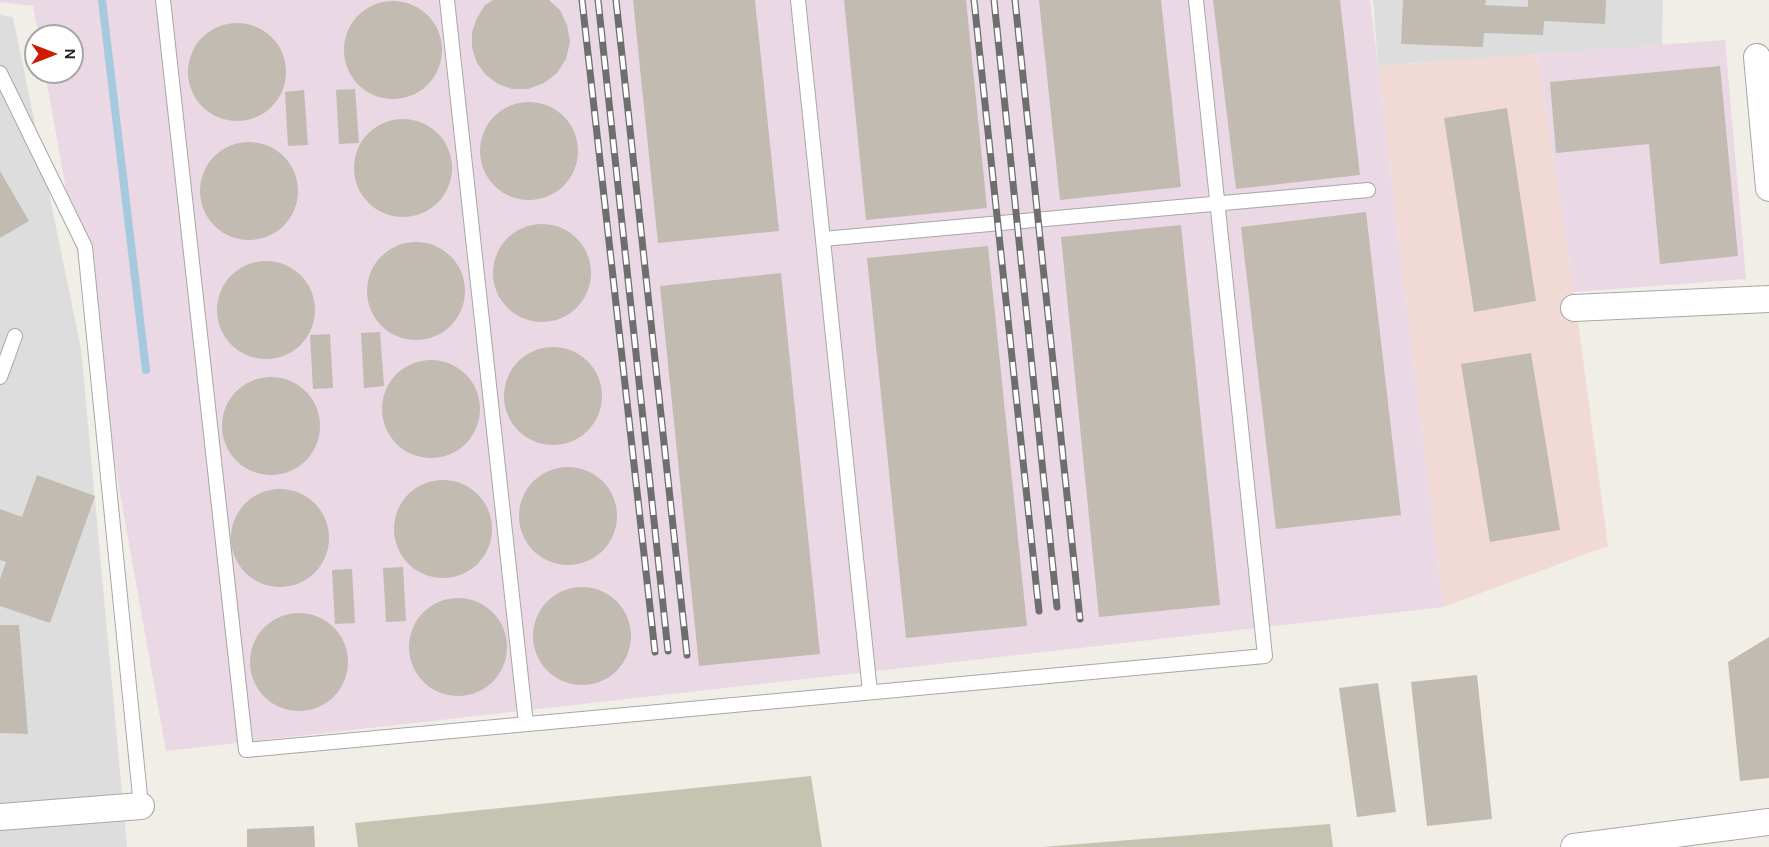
<!DOCTYPE html>
<style>
body{margin:0}
#map{position:relative;width:1769px;height:847px;overflow:hidden;background:#f0eee6;font-family:Karla,sans-serif}
canvas{display:block}
.north{position:absolute;left:24px;top:24px;width:60px;height:60px;box-sizing:border-box;background:#fff;border:2px solid #a6a6a6;border-radius:50%;rotate:90deg;font-size:16px;font-weight:700;line-height:24px;text-align:center;color:#202020}
.north::after{content:'';display:block;margin:auto;width:21px;height:27px;background:#cf1b00;clip-path:polygon(50% 0,100% 100%,50% 72%,0 100%)}
</style>
<div id="map">
<canvas width="1769" height="847"></canvas>
<div class="north">N</div>
</div>
<script>
const ctx = document.querySelector('canvas').getContext('2d');
ctx.lineJoin = 'round';
function paint(path, color) { ctx.fillStyle = color; ctx.fill(path, 'evenodd'); }
const toPath = rows => new Path2D(rows.map(r => 'M' + r).join(''));
function strokePath(path, color, width, dash) { ctx.strokeStyle = color; ctx.lineWidth = width; ctx.lineCap = dash ? 'butt' : 'round'; ctx.setLineDash(dash || []); ctx.stroke(path); }
paint(toPath([
 [1373,0,1663,0,1662,45,1378,66],
 [0,15,13,17,81,349,127,847,0,847]
]), '#dedddd');
paint(toPath([
 [1537,54,1574,292,1608,546,1443,607,1378,66]
]), '#f1dad5');
paint(toPath([
 [0,0,1370,0,1443,607,166,751,45,72,72,72,72,36,39,36,33,6,0,2],
 [1725,40,1746,279,1574,292,1537,54]
]), '#ead8e4');
paint(toPath([
 [811,776,822,847,358,847,355,823],
 [1330,824,1333,847,1042,847]
]), '#c3c5b1');
strokePath(toPath([
 [102,0,146,370]
]), '#a5cadf', 8);
paint(toPath([
 [493,0,549,0,560,10,567,25,570,42,566,59,557,73,544,83,528,89,512,89,498,84,486,75,477,63,472,48,472,32,477,18,485,5],
 [633,0,755,0,779,231,658,243],
 [844,0,966,0,987,208,866,220],
 [1039,0,1161,0,1181,187,1060,200],
 [1213,0,1340,0,1360,175,1236,189],
 [1403,0,1486,0,1485,5,1528,7,1528,0,1606,0,1605,24,1544,21,1543,35,1484,33,1483,47,1401,44],
 '344 50a49 49 0 1 1 98 0a49 49 0 1 1-98 0Z',
 '188 72a49 49 0 1 1 98 0a49 49 0 1 1-98 0Z',
 [1720,66,1738,256,1660,264,1649,144,1556,153,1550,82],
 [355,89,359,143,339,144,336,90],
 [304,90,308,145,288,146,285,92],
 '480 151a49 49 0 1 1 98 0a49 49 0 1 1-98 0Z',
 [1507,108,1536,301,1474,312,1444,118],
 '354 168a49 49 0 1 1 98 0a49 49 0 1 1-98 0Z',
 '200 191a49 49 0 1 1 98 0a49 49 0 1 1-98 0Z',
 [0,171,29,221,0,238],
 [1366,212,1401,515,1276,529,1241,227],
 '493 273a49 49 0 1 1 98 0a49 49 0 1 1-98 0Z',
 [1181,225,1220,605,1099,617,1061,237],
 '367 291a49 49 0 1 1 98 0a49 49 0 1 1-98 0Z',
 [988,246,1027,626,906,638,867,258],
 '217 310a49 49 0 1 1 98 0a49 49 0 1 1-98 0Z',
 [781,273,820,654,699,666,660,286],
 [380,332,384,386,364,388,361,333],
 [330,334,333,388,313,389,310,335],
 '504 396a49 49 0 1 1 98 0a49 49 0 1 1-98 0Z',
 [1531,353,1560,530,1490,542,1461,364],
 '382 409a49 49 0 1 1 98 0a49 49 0 1 1-98 0Z',
 '222 426a49 49 0 1 1 98 0a49 49 0 1 1-98 0Z',
 '519 516a49 49 0 1 1 98 0a49 49 0 1 1-98 0Z',
 [37,475,95,496,50,623,0,606,0,579,6,562,0,560,0,509,22,517],
 '394 529a49 49 0 1 1 98 0a49 49 0 1 1-98 0Z',
 '231 538a49 49 0 1 1 98 0a49 49 0 1 1-98 0Z',
 [403,567,406,621,386,622,383,568],
 [352,569,355,623,335,624,332,570],
 '533 636a49 49 0 1 1 98 0a49 49 0 1 1-98 0Z',
 '409 647a49 49 0 1 1 98 0a49 49 0 1 1-98 0Z',
 '250 662a49 49 0 1 1 98 0a49 49 0 1 1-98 0Z',
 [0,625,19,625,28,734,0,733],
 [1769,637,1769,778,1740,781,1728,662],
 [1477,675,1492,819,1427,826,1411,682],
 [1378,683,1396,812,1357,817,1339,688],
 [314,826,315,847,247,847,247,829]
]), '#c1bbb2');
const lane = toPath([
 [163,0,246,750,1265,656,1196,0],
 [447,0,526,724],
 [798,0,870,692],
 [0,73,85,247,141,806],
 [823,239,1368,190],
 [0,377,15,336]
]);
const street = toPath([
 [1757,57,1769,188],
 [1574,308,1769,299],
 [0,817,141,806],
 [1574,847,1769,822]
]);
strokePath(lane, '#a7a7a7', 16);
strokePath(street, '#a7a7a7', 28);
strokePath(lane, '#fff', 14);
strokePath(street, '#fff', 26);
const rail = toPath([
 [582,0,655,652],
 [598,0,668,651],
 [616,0,687,655],
 [974,0,1039,611],
 [994,0,1057,607],
 [1015,0,1080,619]
]);
strokePath(rail, '#6e6e6e', 7);
strokePath(rail, '#fff', 4.5, [14]);
</script>
